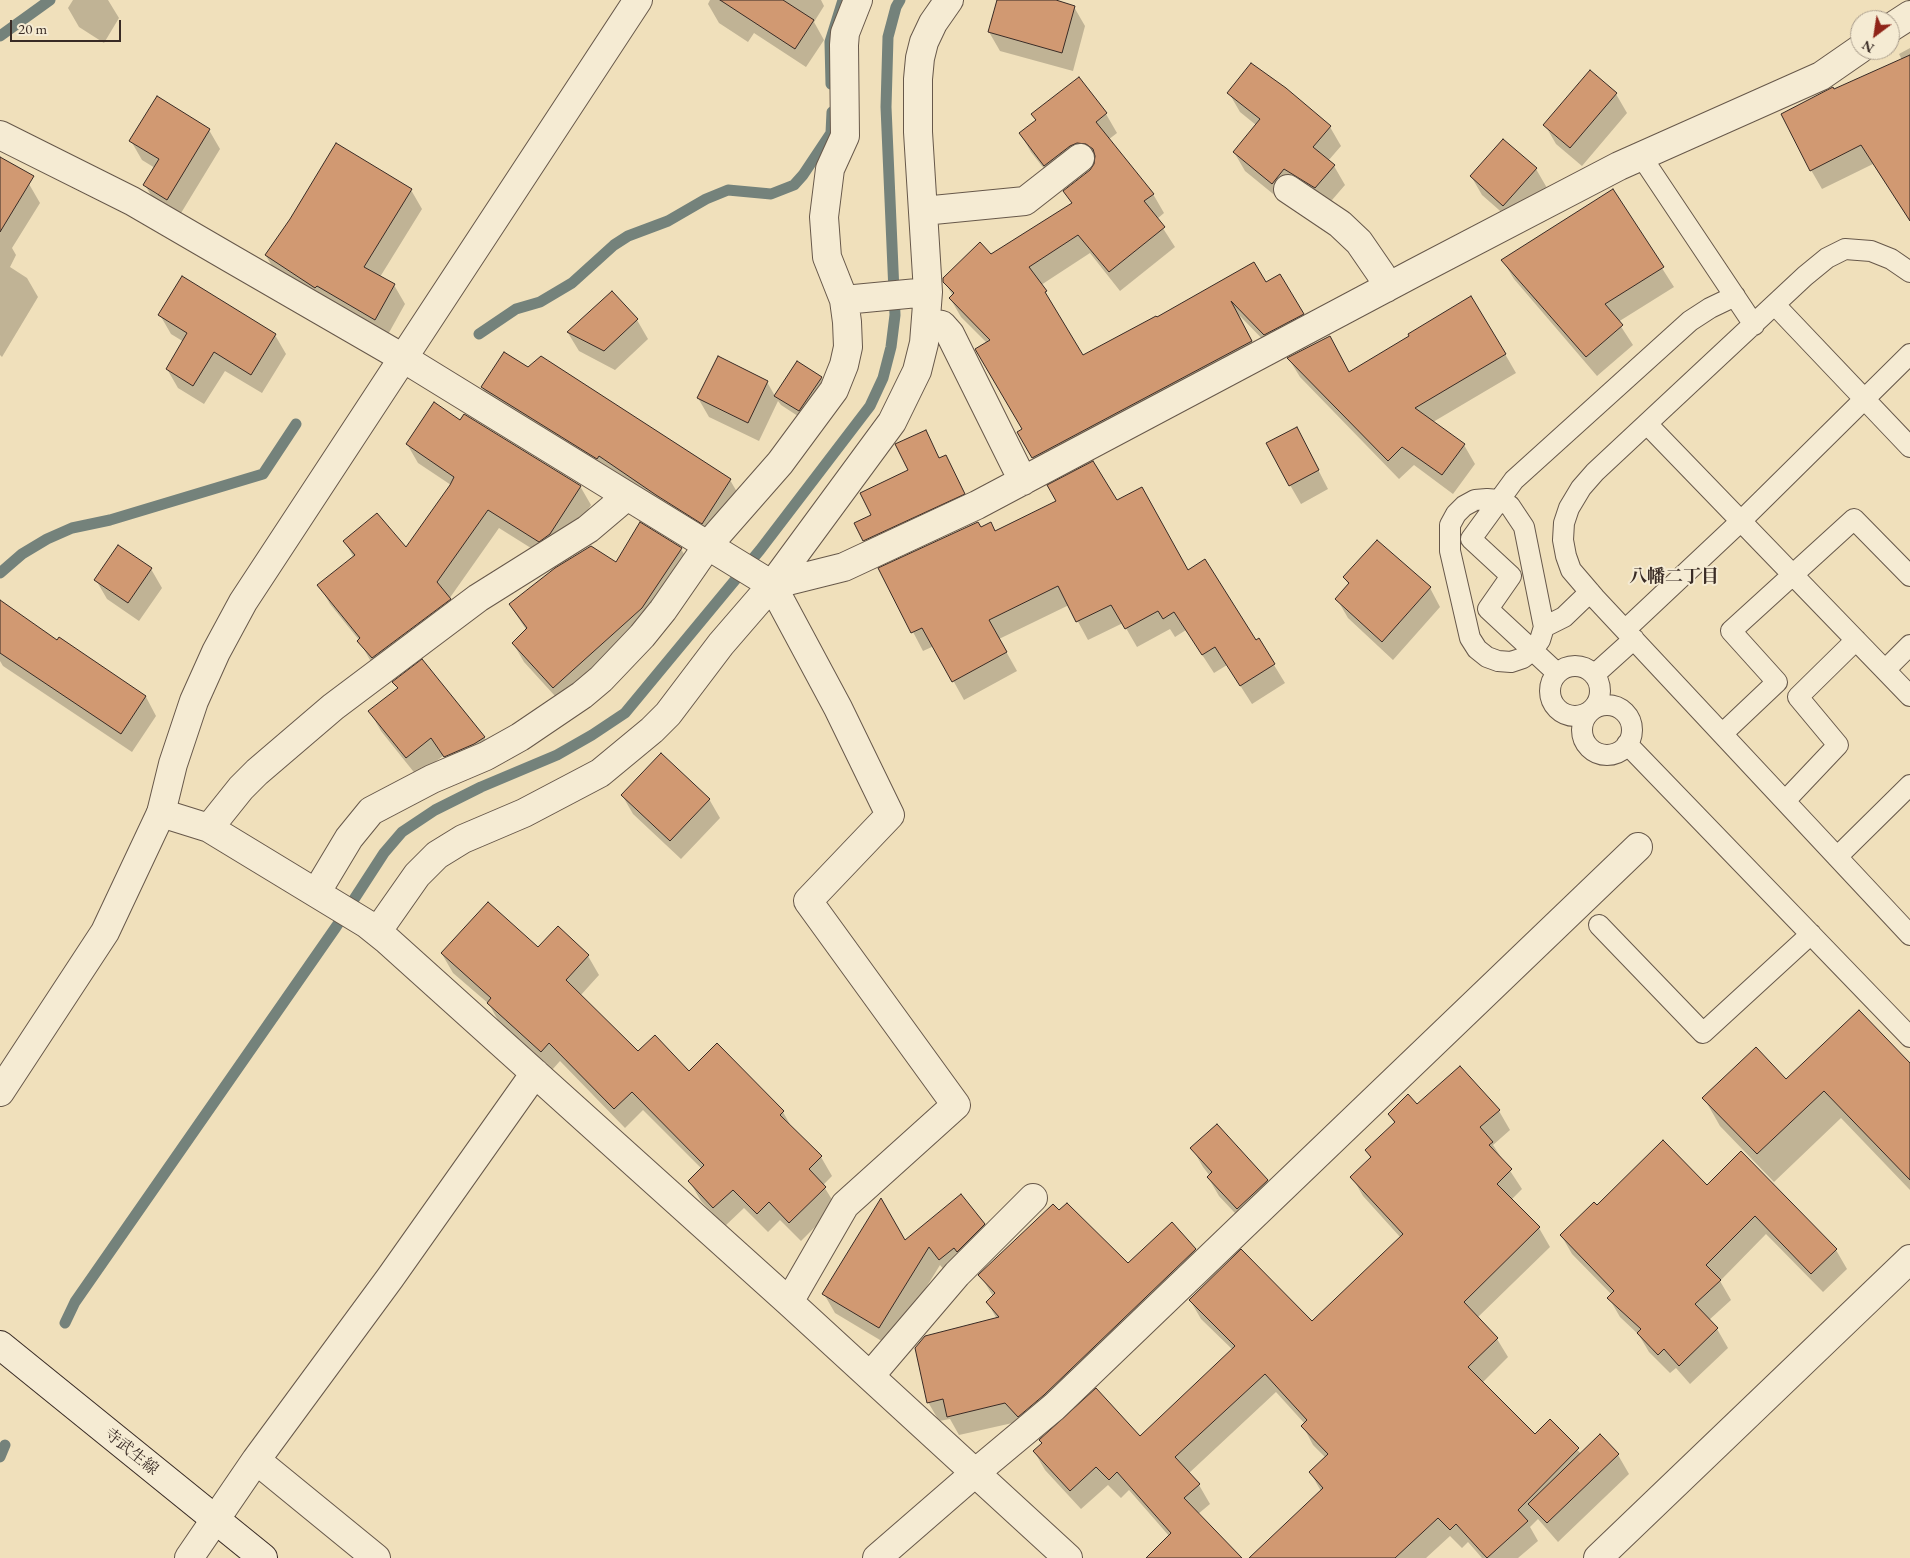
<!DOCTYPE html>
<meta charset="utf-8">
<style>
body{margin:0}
#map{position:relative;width:1910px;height:1558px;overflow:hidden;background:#f0e0bb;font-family:"EB Garamond",serif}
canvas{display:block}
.north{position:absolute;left:1850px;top:10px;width:50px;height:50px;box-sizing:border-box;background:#f5ebd3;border:1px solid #aa9e8d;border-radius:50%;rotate:211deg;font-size:14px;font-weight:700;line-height:20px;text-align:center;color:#392b25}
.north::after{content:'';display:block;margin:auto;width:18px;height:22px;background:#8f2418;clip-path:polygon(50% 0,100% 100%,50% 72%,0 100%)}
.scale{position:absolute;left:10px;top:20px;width:111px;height:22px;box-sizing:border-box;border:2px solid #392b25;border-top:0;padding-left:6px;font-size:15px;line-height:18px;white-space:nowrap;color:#392b25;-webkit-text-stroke:4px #f5ebd3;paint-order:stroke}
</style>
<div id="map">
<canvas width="1910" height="1558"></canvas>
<div class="north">N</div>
<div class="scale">20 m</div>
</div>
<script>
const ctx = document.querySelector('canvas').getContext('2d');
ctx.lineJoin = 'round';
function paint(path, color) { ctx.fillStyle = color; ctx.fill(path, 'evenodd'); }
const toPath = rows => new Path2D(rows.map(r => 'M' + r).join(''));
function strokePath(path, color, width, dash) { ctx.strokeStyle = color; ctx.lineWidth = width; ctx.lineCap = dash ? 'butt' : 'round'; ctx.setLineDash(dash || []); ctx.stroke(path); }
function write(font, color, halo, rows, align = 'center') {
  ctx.font = font + ' "EB Garamond","Noto Serif JP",serif'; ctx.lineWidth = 4; ctx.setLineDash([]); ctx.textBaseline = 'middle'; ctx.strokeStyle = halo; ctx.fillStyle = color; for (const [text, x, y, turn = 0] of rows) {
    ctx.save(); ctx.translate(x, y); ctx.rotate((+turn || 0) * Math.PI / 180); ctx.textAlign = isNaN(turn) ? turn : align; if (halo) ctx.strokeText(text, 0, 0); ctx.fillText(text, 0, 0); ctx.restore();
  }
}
paint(toPath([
 [73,0,108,0,119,18,104,43,79,27,68,8],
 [710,0,821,0,824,6,814,22,824,40,806,67,754,33,748,42,719,23,708,4],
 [998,0,1052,0,1074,7,1085,26,1073,71,1000,51,989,32],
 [1910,48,1910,221,1873,164,1822,189,1811,170,1834,91,1902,60,1899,54],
 [1079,78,1106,114,1117,133,1108,140,1153,194,1164,213,1157,219,1175,247,1120,291,1090,253,1041,285,1082,357,1156,319,1265,284,1303,314,1314,333,1276,353,1239,315,1262,361,1044,476,1018,432,1023,429,987,343,961,317,950,298,953,296,944,281,991,255,1072,204,1065,191,1091,171,1096,162,1089,161,1056,184,1031,152,1020,133,1036,121,1033,115],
 [1229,93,1330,127,1341,146,1328,161,1334,166,1345,185,1326,207,1283,202,1245,171,1234,152,1256,125,1240,112],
 [1616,94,1627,113,1582,166,1556,144,1545,125],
 [209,130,220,149,178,218,156,204,145,185,155,168,142,160,131,141],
 [0,167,29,184,40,203,12,248,16,255,10,267,27,278,38,297,2,357,0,355],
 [1536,169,1547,188,1515,224,1482,195,1471,176],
 [411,190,422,209,380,277,394,285,405,304,386,338,277,274,266,256],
 [1612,190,1674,287,1618,322,1633,345,1597,376,1514,279,1503,261],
 [612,293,637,320,648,339,615,370,579,351,568,333],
 [160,315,275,335,286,354,262,393,225,371,204,404,178,388,167,369,184,342,171,334],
 [1505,354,1516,373,1433,422,1464,445,1475,464,1453,494,1414,465,1399,479,1300,377,1289,359,1349,373],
 [528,369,730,480,744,504,716,547,496,411,482,387],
 [822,378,827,387,804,420,781,405,778,401,759,441,709,417,698,398,767,382,775,396],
 [460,421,580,486,591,505,561,553,550,560,499,528,449,599,461,618,384,676,370,660,359,640,330,604,319,585,354,558,345,542,406,549,451,485,418,463,407,444],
 [925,432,940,459,945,456,974,513,875,559,864,540,873,516,910,471],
 [1307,448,1328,489,1301,504,1290,485],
 [1116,502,1188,571,1256,642,1274,665,1285,683,1252,704,1227,665,1214,673,1186,630,1175,637,1170,629,1137,647,1123,623,1088,640,1069,605,999,639,1017,671,964,700,934,646,923,651,880,569,981,528,995,532],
 [681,549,692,568,565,707,524,662,513,643,527,631,510,605,616,564],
 [151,569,162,588,139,621,107,599,96,580],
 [1344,577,1430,588,1440,607,1393,660,1348,618,1337,599,1349,585],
 [0,616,58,641,59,639,146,697,156,716,132,752,3,666,0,661],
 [394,682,484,737,494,756,456,775,443,756,417,776,381,731,370,712,398,689],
 [622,795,709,799,720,818,681,859,633,814],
 [538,949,588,956,599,975,580,996,638,1053,689,1072,783,1112,792,1128,821,1157,832,1176,823,1185,836,1206,801,1241,780,1220,768,1232,744,1208,725,1226,701,1201,690,1182,702,1169,643,1110,625,1128,560,1061,552,1070,499,1022,489,1004,453,973,442,954],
 [1910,1065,1910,1190,1841,1118,1774,1182,1720,1126,1704,1098,1786,1081],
 [1460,1067,1499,1111,1510,1130,1493,1145,1522,1189,1511,1200,1539,1228,1550,1247,1477,1318,1497,1339,1508,1357,1482,1383,1535,1436,1550,1421,1581,1454,1600,1436,1618,1455,1629,1474,1558,1542,1538,1519,1530,1527,1538,1541,1518,1558,1482,1558,1468,1542,1462,1548,1450,1536,1426,1558,1251,1558,1321,1491,1310,1472,1326,1458,1313,1445,1303,1426,1305,1424,1276,1392,1188,1474,1199,1485,1210,1504,1198,1514,1241,1558,1148,1558,1170,1537,1129,1490,1121,1498,1108,1485,1081,1509,1045,1470,1034,1451,1140,1437,1233,1350,1201,1319,1190,1300,1312,1323,1401,1238,1363,1196,1352,1177,1371,1159,1367,1151,1395,1124,1389,1115,1417,1106],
 [1192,1148,1267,1181,1278,1200,1248,1227,1219,1196,1208,1177,1210,1176,1203,1167],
 [1707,1187,1836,1250,1847,1269,1823,1292,1766,1234,1720,1281,1731,1300,1709,1320,1717,1329,1728,1348,1690,1384,1676,1368,1670,1373,1649,1352,1639,1335,1620,1317,1609,1298,1612,1295,1572,1254,1561,1235,1597,1207],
 [984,1224,995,1243,951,1278,940,1265,890,1346,835,1313,824,1294,905,1242],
 [1195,1250,1206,1269,1017,1422,959,1435,950,1419,939,1421,928,1402,997,1319,987,1302,993,1296,980,1275,1128,1264]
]), '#0003');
strokePath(toPath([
 [0,36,50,0],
 [831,84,830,42,843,0],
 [479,334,516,309,540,302,572,283,614,245,628,236,668,221,706,199,728,190,771,194,794,185,803,175,831,133,832,112],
 [0,573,22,554,47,539,72,528,110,520,263,474,296,424],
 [65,1323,75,1302,336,927,384,853,402,832,435,810,481,787,557,755,592,735,625,713,760,550,870,406,883,378,891,347,895,315,886,107,888,37,896,7,900,0],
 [0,1457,5,1445]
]), '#74827b', 11);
const building = toPath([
 [720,0,783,0,814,20,795,49,720,0],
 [997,0,1056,0,1075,6,1062,53,988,32,997,0],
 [1910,55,1910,221,1861,145,1810,171,1781,114,1833,87,1834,89,1910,55],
 [1251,63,1286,88,1331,126,1313,147,1335,165,1315,188,1284,169,1272,184,1233,152,1260,119,1227,93,1251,63],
 [1590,70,1617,93,1570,148,1543,125,1590,70],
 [1079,77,1107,113,1096,122,1154,194,1144,201,1165,227,1109,272,1078,235,1029,267,1047,291,1045,292,1083,355,1156,316,1157,317,1254,262,1266,282,1280,274,1304,314,1264,335,1231,301,1252,341,1032,458,1017,432,1022,429,975,349,990,340,949,298,954,293,943,282,943,278,980,242,991,254,1072,203,1063,191,1090,170,1094,164,1095,156,1093,149,1086,144,1077,143,1070,146,1044,166,1019,133,1036,120,1031,114,1079,77],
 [157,96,210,129,167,200,143,185,159,159,129,141,157,96],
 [1503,139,1537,168,1503,206,1470,176,1503,139],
 [336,143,412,189,364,267,395,284,375,320,317,286,315,288,265,255,290,219,336,143],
 [0,157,34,176,0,232,0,157],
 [1613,189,1664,267,1605,304,1623,325,1586,357,1501,260,1613,189],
 [182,276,276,334,251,375,214,352,193,386,166,369,187,333,158,315,182,276],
 [612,291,638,319,604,351,567,332,612,291],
 [1471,296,1506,354,1415,408,1465,444,1442,475,1402,447,1388,461,1287,358,1330,336,1349,372,1409,336,1408,334,1471,296],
 [504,352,528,367,541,356,731,479,702,524,656,495,599,456,597,459,481,387,504,352],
 [718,356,768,381,748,423,697,398,718,356],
 [797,361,822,377,799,411,774,396,797,361],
 [434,402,460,420,464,414,581,486,550,534,539,542,488,510,437,582,451,599,372,658,357,641,360,638,317,585,355,555,343,541,377,513,406,547,450,485,454,477,406,444,434,402],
 [1297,427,1319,470,1289,486,1266,443,1297,427],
 [926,430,939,458,946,455,965,494,863,541,854,523,871,515,860,493,908,470,895,444,926,430],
 [1093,461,1117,500,1142,487,1188,570,1205,559,1256,640,1259,638,1275,664,1240,686,1215,647,1202,655,1174,612,1163,619,1158,611,1125,629,1111,605,1076,622,1058,586,989,620,1007,652,952,682,922,628,911,633,878,568,978,522,981,527,991,522,995,531,1056,501,1047,485,1093,461],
 [640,522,682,548,642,608,553,688,512,643,527,628,509,604,555,568,591,546,616,562,640,522],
 [1377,540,1431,587,1382,642,1335,599,1349,583,1343,577,1377,540],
 [118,545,152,568,128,603,94,580,118,545],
 [0,600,57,640,59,637,146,696,121,734,0,653,0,600],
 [422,659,485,737,474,744,444,757,431,738,406,758,368,711,398,688,392,682,422,659],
 [661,753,710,799,670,841,621,795,661,753],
 [488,902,538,947,558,926,589,955,566,980,638,1051,655,1035,689,1071,717,1043,784,1111,780,1115,822,1156,809,1169,826,1187,789,1223,769,1202,757,1214,733,1190,713,1208,688,1181,704,1165,632,1092,614,1109,549,1043,541,1052,487,1003,491,998,441,953,488,902],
 [1859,1010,1910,1063,1910,1180,1824,1091,1757,1154,1702,1098,1756,1047,1786,1079,1859,1010],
 [1460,1066,1500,1110,1480,1127,1493,1142,1489,1145,1512,1169,1497,1184,1540,1227,1464,1302,1498,1338,1468,1367,1535,1434,1550,1419,1579,1448,1518,1510,1528,1521,1487,1558,1456,1524,1450,1530,1438,1518,1395,1558,1249,1558,1323,1488,1309,1472,1328,1454,1301,1426,1307,1420,1265,1374,1175,1457,1200,1484,1184,1498,1242,1558,1146,1558,1171,1533,1117,1472,1109,1480,1096,1467,1070,1491,1033,1451,1042,1443,1039,1440,1096,1388,1140,1436,1235,1346,1189,1300,1241,1249,1312,1321,1403,1234,1350,1177,1371,1157,1365,1150,1395,1122,1388,1114,1408,1094,1417,1104,1460,1066],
 [1217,1124,1268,1180,1237,1209,1207,1177,1212,1172,1190,1148,1217,1124],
 [1663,1140,1707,1185,1741,1151,1837,1249,1811,1274,1755,1216,1706,1265,1721,1280,1695,1304,1718,1328,1679,1366,1664,1349,1658,1355,1637,1333,1641,1329,1607,1298,1614,1291,1560,1235,1594,1202,1597,1205,1663,1140],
 [961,1194,985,1224,957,1252,954,1248,939,1260,929,1247,879,1328,822,1294,881,1198,905,1240,961,1194],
 [1067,1203,1128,1263,1172,1222,1196,1249,1044,1395,1018,1417,1005,1403,947,1417,943,1399,927,1403,915,1348,925,1336,999,1317,986,1302,995,1293,978,1275,1053,1204,1059,1210,1067,1203],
 [1600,1434,1619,1454,1547,1523,1528,1504,1600,1434]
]);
paint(building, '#d19972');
strokePath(building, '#392b25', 1);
const service = toPath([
 [1641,156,1754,325],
 [1910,272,1891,259,1871,251,1845,249,1827,258,1805,276,1595,472,1581,488,1569,508,1564,523,1563,540,1566,556,1571,570,1595,598,1910,935],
 [1775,305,1910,447],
 [1647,424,1910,696],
 [1487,499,1499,500,1510,506,1524,527,1544,627,1540,640,1533,650,1523,658,1511,662,1498,661,1487,657,1477,649,1470,638,1450,551,1450,525,1456,514,1464,506,1475,500,1487,499],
 [1544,627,1564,617,1590,592],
 [1625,630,1741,521,1910,354],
 '1550 691a25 25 0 1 1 50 0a25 25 0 1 1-50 0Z',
 [1885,670,1910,645],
 [1557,673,1488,609,1511,576,1471,539,1514,480,1690,321,1710,308,1735,296],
 [1594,675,1634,639],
 '1582 730a25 25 0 1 1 50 0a25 25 0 1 1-50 0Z',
 [1722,734,1777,682,1731,631,1854,519,1910,576],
 [1627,744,1910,1037],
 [1785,801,1838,745,1798,697,1856,640],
 [1837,857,1910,785],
 [1599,925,1703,1033,1811,934]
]);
const minor = toPath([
 [1890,28,1910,15],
 [0,135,132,201,230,258,403,358,772,585,838,708,890,815,808,901,956,1105,845,1205,789,1302],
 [1288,189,1340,224,1359,242,1381,274,1386,288],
 [923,211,1025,201,1080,158],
 [844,300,928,292],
 [926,322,942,325,950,334,1023,481],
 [772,585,844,567,977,505,1414,273,1619,166,1821,76,1860,49],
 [161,813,209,828,367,924,387,940,789,1302,1068,1558],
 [209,828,241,788,257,772,333,707,478,598,588,529,627,496],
 [316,893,349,838,371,811,432,779,486,756,520,737,582,695,601,679,642,636,663,610,708,545,780,463,834,390,844,365,848,347,847,322,844,300,827,257,824,217,830,169,845,136,844,45,845,33,858,0],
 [377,932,417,875,437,855,463,839,524,813,600,773,652,730,668,714,721,644,772,585,892,422,917,371,924,343,928,292,918,132,918,79,920,58,924,42,933,23,949,0],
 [870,1376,957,1274,1033,1198],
 [256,1460,376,1558],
 [189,1558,256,1460,390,1278,535,1073],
 [877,1558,975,1473,1054,1407,1638,847],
 [1598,1558,1910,1259]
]);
const tertiary = toPath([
 [0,1092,105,932,161,813,173,764,194,701,216,652,243,602,638,0]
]);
const secondary = toPath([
 [0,1345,263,1558]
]);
strokePath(service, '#67584a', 22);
strokePath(minor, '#67584a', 30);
strokePath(tertiary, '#67584a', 30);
strokePath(secondary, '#392b25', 30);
strokePath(service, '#f5ebd3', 20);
strokePath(minor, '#f5ebd3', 28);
strokePath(tertiary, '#f5ebd3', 28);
strokePath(secondary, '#f5ebd3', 28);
write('16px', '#392b25', '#f5ebd3', [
 ["寺武生線",131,1452,39]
]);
write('bold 18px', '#392b25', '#f5ebd3', [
 ["八幡二丁目",1674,577]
]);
</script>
